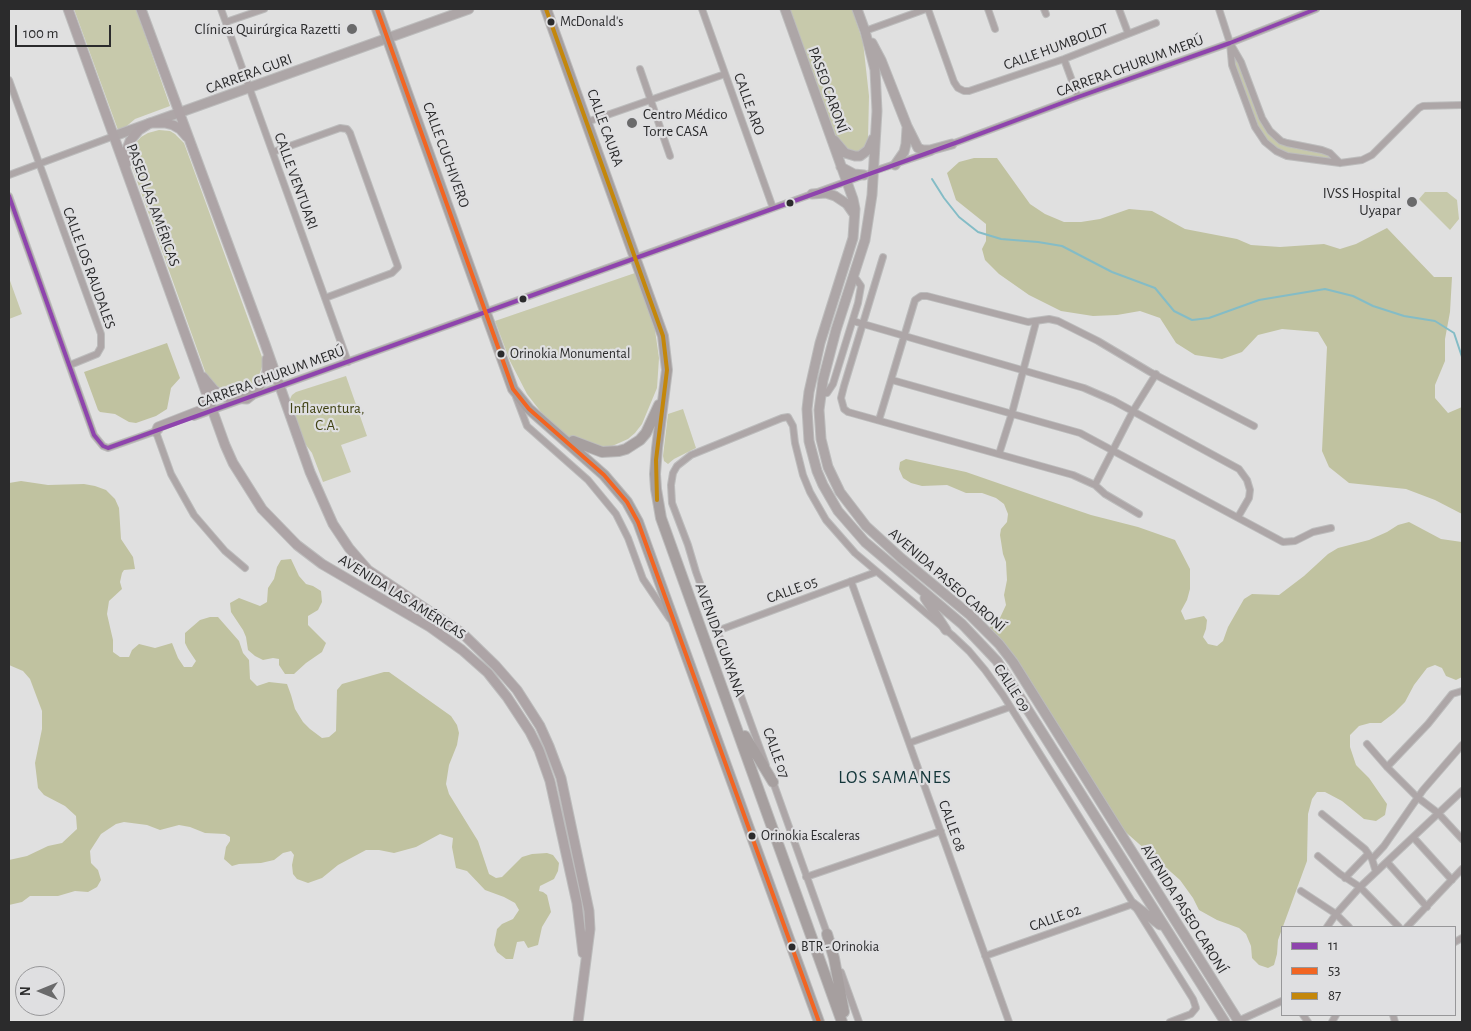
<!DOCTYPE html>
<meta charset="utf-8">
<style>
body{margin:0}
#map{position:relative;width:1471px;height:1031px;overflow:hidden;background:#e0e0e0;font-family:"Alegreya Sans",sans-serif}
canvas{display:block}
.frame{position:absolute;inset:0;border:10px solid #2b2b2c;pointer-events:none}
.legend{position:absolute;left:1281px;top:926px;width:175px;height:90px;box-sizing:border-box;background:#dfdfe1;border:1px solid #979799;margin:0;padding:6px 9px;list-style:none;font-size:15px;color:#2b2b2c}
.legend li{display:flex;align-items:center;gap:10px;height:25px}
.legend b{width:25px;border:1px solid #979799}
.north{position:absolute;left:15px;top:966px;width:50px;height:50px;box-sizing:border-box;background:#dfdfe1;border:1px solid #979799;border-radius:50%;rotate:270deg;font-size:14px;font-weight:700;line-height:20px;text-align:center;color:#2b2b2c}
.north::after{content:'';display:block;margin:auto;width:18px;height:22px;background:#6a6a6b;clip-path:polygon(50% 0,100% 100%,50% 72%,0 100%)}
.scale{position:absolute;left:15px;top:25px;width:96px;height:22px;box-sizing:border-box;border:2px solid #2b2b2c;border-top:0;padding-left:6px;font-size:15px;line-height:18px;white-space:nowrap;color:#2b2b2c;-webkit-text-stroke:4px #dfdfe1;paint-order:stroke}
</style>
<div id="map">
<canvas width="1471" height="1031"></canvas>
<div class="frame"></div>
<ul class="legend">
<li><b style="height:6px;background:#8e44ad"></b>11</li>
<li><b style="height:6px;background:#f26522"></b>53</li>
<li><b style="height:6px;background:#c4870b"></b>87</li>
</ul>
<div class="north">N</div>
<div class="scale">100 m</div>
</div>
<script>
const ctx = document.querySelector('canvas').getContext('2d');
ctx.lineJoin = 'round';
function paint(path, color) { ctx.fillStyle = color; ctx.fill(path, 'evenodd'); }
const toPath = rows => new Path2D(rows.map(r => 'M' + r).join(''));
function strokePath(path, color, width, dash) { ctx.strokeStyle = color; ctx.lineWidth = width; ctx.lineCap = dash ? 'butt' : 'round'; ctx.setLineDash(dash || []); ctx.stroke(path); }
function write(font, color, halo, rows, align = 'center') {
  ctx.font = font + ' "Alegreya Sans",sans-serif'; ctx.lineWidth = 4.5; ctx.setLineDash([]); ctx.textBaseline = 'middle'; ctx.strokeStyle = halo; ctx.fillStyle = color; for (const [text, x, y, turn = 0] of rows) {
    ctx.save(); ctx.translate(x, y); ctx.rotate((+turn || 0) * Math.PI / 180); ctx.textAlign = isNaN(turn) ? turn : align; if (halo) ctx.strokeText(text, 0, 0); ctx.fillText(text, 0, 0); ctx.restore();
  }
}
paint(toPath([
 [74,9,136,9,170,106,135,119,122,130,118,130],
 [790,9,852,9,863,42,869,96,868,139,864,149,855,153,839,145],
 [1230,43,1262,118,1281,141,1322,150,1340,163,1287,156,1260,136,1232,65],
 [159,130,170,131,175,134,184,143,262,357,262,367,258,378,249,388,242,390,234,391,222,389,211,382,206,374,132,167,131,156,135,144,141,137,148,133],
 [1425,192,1447,192,1457,200,1459,219,1450,230,1419,199],
 [635,273,655,330,659,358,657,388,642,424,635,433,628,439,610,447,600,447,575,440,567,436,557,427,541,412,527,394,510,361,495,321],
 [9,278,22,314,9,319],
 [346,376,367,436,341,445,351,472,323,482,312,453,303,441,289,401,292,395,296,392],
 [683,409,696,448,674,459,668,464,664,461,663,456,668,414]
]), '#c7c9ab');
paint(toPath([
 [974,158,997,158,1030,204,1045,214,1064,222,1081,222,1100,219,1129,209,1152,211,1185,229,1237,239,1251,245,1280,247,1324,244,1340,249,1356,244,1387,228,1434,277,1452,277,1450,312,1445,339,1445,361,1435,385,1435,398,1448,413,1462,407,1462,514,1435,500,1406,489,1349,483,1329,467,1322,451,1327,347,1318,332,1282,329,1258,335,1242,352,1222,359,1195,355,1176,343,1160,318,1140,311,1117,315,1093,316,1061,311,1029,295,999,274,985,260,982,249,986,241,986,224,956,200,947,173,959,162],
 [167,343,180,378,171,388,167,409,156,416,136,423,129,422,115,414,100,412,98,410,84,372],
 [906,459,966,472,1041,498,1091,515,1138,527,1175,540,1190,569,1190,589,1187,600,1181,611,1185,620,1204,616,1207,620,1206,629,1203,637,1208,644,1217,646,1223,641,1228,627,1244,599,1252,594,1279,595,1304,576,1328,554,1338,548,1369,540,1387,532,1398,525,1409,522,1441,539,1462,542,1462,677,1456,680,1446,676,1442,668,1435,665,1427,668,1414,685,1405,702,1394,713,1381,723,1370,723,1359,726,1350,735,1350,747,1356,765,1369,778,1387,804,1385,815,1376,821,1364,819,1342,801,1325,792,1317,792,1312,799,1308,814,1307,861,1278,940,1277,954,1274,965,1268,968,1259,965,1252,958,1251,946,1246,934,1239,928,1217,920,1199,910,1193,898,1180,880,1113,821,1059,734,985,630,999,620,1006,605,1004,595,1007,580,1006,562,1003,554,1000,535,1001,529,1007,522,1008,514,1004,504,996,498,982,493,966,493,947,485,922,486,911,483,903,478,899,469,900,462],
 [21,481,48,485,84,484,95,486,106,490,115,499,119,508,121,539,133,557,135,569,124,570,122,573,120,582,122,589,109,601,107,614,113,640,113,652,120,657,129,657,132,650,139,644,155,648,172,643,178,658,184,667,192,667,196,661,188,649,185,643,185,633,200,620,210,617,218,617,239,641,243,653,249,660,250,679,257,686,269,682,287,684,291,695,295,709,303,722,310,729,322,738,329,737,336,731,337,690,342,684,384,672,389,672,451,716,457,725,459,733,457,745,449,765,446,784,449,794,478,841,489,874,496,878,502,877,522,857,532,854,547,853,553,855,559,863,558,871,554,879,540,886,539,891,543,892,547,895,551,912,542,927,538,945,528,948,524,941,517,942,513,959,506,959,497,952,494,945,497,929,502,924,513,919,519,910,515,903,504,897,485,890,467,871,456,868,452,847,453,838,440,834,416,847,394,853,379,850,366,850,338,865,322,878,308,883,297,879,293,874,292,865,294,855,291,851,283,853,274,860,261,863,239,864,232,866,224,859,226,847,230,841,230,837,225,834,205,833,190,827,179,825,160,830,147,825,124,822,116,824,101,834,90,851,91,863,98,870,101,880,97,887,88,892,75,891,58,896,30,896,22,902,9,905,9,860,27,856,48,846,62,843,77,829,76,816,65,806,44,795,38,788,35,763,42,729,42,711,30,679,23,671,9,665,9,483],
 [291,559,299,576,306,584,313,586,321,591,322,602,318,610,308,616,308,625,326,643,322,652,306,663,294,674,285,674,279,665,279,659,273,658,263,660,255,656,248,650,246,637,243,630,231,612,230,603,239,598,260,606,267,602,268,588,274,579,277,567,281,560]
]), '#c0c2a0');
strokePath(toPath([
 [932,179,944,198,959,217,978,232,1001,239,1038,242,1062,246,1112,272,1155,288,1174,311,1192,320,1209,318,1259,300,1325,289,1353,296,1373,306,1404,316,1435,321,1454,333,1462,357]
]), '#84bcc6', 2);
const minor = toPath([
 [221,9,348,362],
 [702,9,773,208],
 [928,9,954,82,958,88,964,91,969,91,1064,59,1156,23],
 [988,9,995,29],
 [1044,9,1046,14],
 [1119,9,1128,33],
 [1219,9,1230,43,1241,62,1262,118,1270,131,1281,141,1287,143,1322,150,1330,153,1340,163],
 [226,22,264,9],
 [865,31,926,9],
 [1230,43,1232,65,1255,127,1265,142,1276,151,1287,156,1340,163,1362,160,1372,155,1419,108,1423,106,1462,105],
 [1064,59,1078,97],
 [640,69,670,156],
 [9,80,101,334,101,347,97,354,70,365],
 [587,122,725,74],
 [949,145,1078,97,1230,43,1316,9],
 [273,152,340,128,347,129,350,133,398,267,392,273,325,298],
 [871,172,931,152],
 [9,175,114,136],
 [9,196,94,435,103,446,108,448,159,430],
 [883,257,844,386,841,398,844,409,848,412,1073,475,1095,485,1105,494,1139,514],
 [853,321,1084,388,1114,401,1239,469,1247,480,1250,490,1249,498,1238,517],
 [892,380,1080,433,1283,542,1295,541,1313,532,1331,528],
 [820,394,827,393,833,384,858,303,861,286,854,276],
 [516,397,527,426,588,480,616,514,628,538,643,579,670,619],
 [194,417,862,176],
 [879,420,915,300,921,296,927,296,1028,322,1049,319,1058,321,1098,341,1150,372,1254,426],
 [156,432,171,474,194,515,225,551,245,568],
 [999,454,1012,413,1036,322],
 [1095,485,1133,411,1156,374],
 [851,581,1009,1022],
 [717,631,876,572],
 [909,743,1010,707],
 [1367,744,1387,767,1417,797,1438,813,1462,839],
 [766,765,696,572,688,545,672,503,671,485,673,473,677,466,691,455,782,418,788,417,793,426,795,443,803,475,810,492,826,520,855,553,952,635,969,651,985,670,1003,695,1193,999,1196,1008,1191,1014,1170,1022],
 [1387,767,1428,724,1452,694,1462,691],
 [772,779,828,936],
 [1322,814,1365,849,1372,859,1376,872],
 [1413,837,1452,880],
 [1318,856,1340,874,1360,887,1399,927],
 [1372,859,1384,846,1423,790,1462,745],
 [1387,862,1427,907],
 [806,877,941,831],
 [1345,878,1368,854],
 [1301,891,1336,914,1349,927],
 [1327,927,1336,914,1360,887,1462,791],
 [1407,927,1462,869],
 [1455,942,1462,938],
 [985,956,1133,904],
 [841,972,859,1022],
 [1303,1015,1308,1022],
 [1393,1015,1395,1022],
 [1238,1021,1282,1001],
 [1332,1022,1336,1015]
]);
const tertiary = toPath([
 [785,9,853,199,855,209,853,238,820,343,809,392,807,409,809,441,817,471,823,485,838,511,865,542,962,624,997,661,1225,1022],
 [857,9,865,31,875,70,877,111,872,195,865,240,836,330,823,380,819,410,820,424,821,439,828,467,840,492,866,526,901,558,970,615,999,644,1013,662,1239,1022],
 [872,43,881,60,907,126,918,148,923,150,930,150,952,144],
 [114,136,469,9],
 [834,140,845,153,855,156,860,156,868,150,873,139],
 [895,165,904,152,906,144,907,128],
 [841,167,854,174,864,175],
 [812,194,826,193,835,196,847,204,854,214],
 [925,598,946,630],
 [1133,904,1160,925]
]);
const secondary = toPath([
 [68,9,225,445,233,463,262,509,297,545,322,564,430,627,462,650,488,673,507,697,530,732,539,750,550,781,577,903,583,953],
 [141,9,265,344,310,472,333,524,349,548,368,570,462,633,496,666,517,690,540,726,549,746,561,778,589,911,590,929,578,1022],
 [126,164,127,149,130,141,139,130,150,123,165,123,173,125,180,129,187,137],
 [203,377,214,390,221,395,229,398,247,399,252,395,264,380,267,372,267,359],
 [156,432,158,427,204,409,208,398]
]);
const primary = toPath([
 [377,9,513,389,529,409,604,475,627,502,638,522,819,1022],
 [546,9,663,336,667,370,657,448,655,474,656,489,661,518,842,1022],
 [573,441,602,452,619,451,626,449,640,440,646,433,659,405],
 [745,736,773,782],
 [827,934,834,958,844,1012]
]);
strokePath(minor, '#bcbcbc', 8);
strokePath(tertiary, '#bcbcbc', 11);
strokePath(secondary, '#bcbcbc', 11);
strokePath(primary, '#bcbcbc', 12);
strokePath(minor, '#ada6a7', 6);
strokePath(tertiary, '#ada6a7', 9);
strokePath(secondary, '#ada4a6', 9);
strokePath(primary, '#a69f9f', 10);
strokePath(toPath([
 [9,196,94,435,103,446,108,448,958,142,1078,97,1230,43,1316,9]
]), '#8e44ad', 4);
strokePath(toPath([
 [377,9,513,389,529,409,604,475,627,502,638,522,819,1022]
]), '#f26522', 4);
strokePath(toPath([
 [546,9,663,336,667,370,656,460,657,500]
]), '#c4870b', 4);
for (const [x, y, r, color] of [
 [551,22,4.5,"#2b2b2c"],
 [352,29,6,"#6a6a6b"],
 [632,123,6,"#6a6a6b"],
 [1412,202,6,"#6a6a6b"],
 [790,203,4.5,"#2b2b2c"],
 [523,299,4.5,"#2b2b2c"],
 [501,354,4.5,"#2b2b2c"],
 [752,836,4.5,"#2b2b2c"],
 [792,947,4.5,"#2b2b2c"]
]) { const dot = new Path2D(); dot.arc(x, y, r, 0, 2 * Math.PI); ctx.fillStyle = color; ctx.fill(dot); strokePath(dot, '#dfdfe1', 2); }
write('14px', '#2b2b2c', '#dfdfe1', [
 ["McDonald's",560,22],
 ["Orinokia Monumental",510,354],
 ["Orinokia Escaleras",761,836],
 ["BTR - Orinokia",801,947]
], 'left');
write('15px', '#2b2b2c', '#dfdfe1', [
 ["Clínica Quirúrgica Razetti",341,29],
 ["Centro Médico",643,114,"left"],
 ["Torre CASA",643,131,"left"],
 ["IVSS Hospital",1401,193],
 ["Uyapar",1401,210]
], 'right');
write('15px', '#2b2b2c', '#dfdfe1', [
 ["CALLE HUMBOLDT",1056,47,-20],
 ["CARRERA CHURUM MERÚ",1130,66,-20],
 ["CARRERA GURI",249,74,-20],
 ["PASEO CARONÍ",828,90,70],
 ["CALLE ARO",749,104,70],
 ["CALLE CAURA",605,128,70],
 ["CALLE CUCHIVERO",446,155,70],
 ["CALLE VENTUARI",296,181,70],
 ["PASEO LAS AMÉRICAS",153,205,70],
 ["CALLE LOS RAUDALES",89,268,70],
 ["CARRERA CHURUM MERÚ",271,377,-20],
 ["AVENIDA PASEO CARONÍ",947,580,41],
 ["CALLE 05",792,590,-20],
 ["AVENIDA LAS AMÉRICAS",402,597,32],
 ["AVENIDA GUAYANA",720,640,70],
 ["CALLE 09",1012,688,57],
 ["CALLE 07",776,753,70],
 ["CALLE 08",952,826,70],
 ["AVENIDA PASEO CARONÍ",1184,909,58],
 ["CALLE 02",1055,918,-20]
]);
write('15px', '#404213', '#dfdfe1', [
 ["Inflaventura,",327,408],
 ["C.A.",327,425]
]);
ctx.letterSpacing = '1px';
write('18px', '#133639', '#dfdfe1', [
 ["LOS SAMANES",895,778]
]);
ctx.letterSpacing = '0px';
</script>
